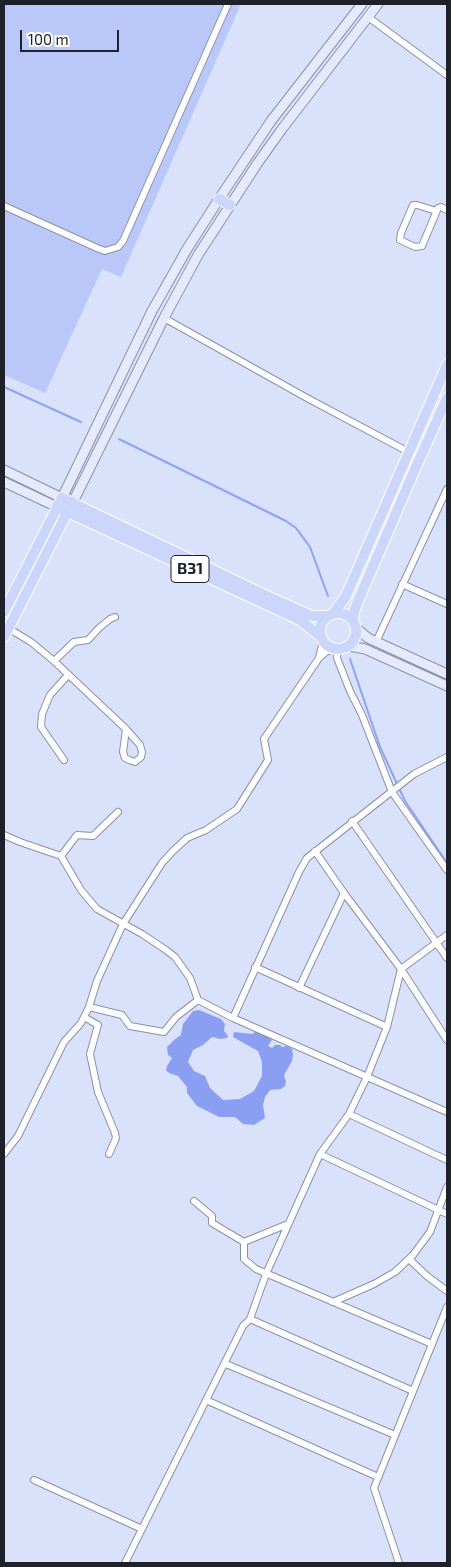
<!DOCTYPE html>
<style>
body{margin:0}
#map{position:relative;width:451px;height:1567px;overflow:hidden;background:#dae1fb;font-family:"Exo 2",sans-serif}
canvas{display:block}
.frame{position:absolute;inset:0;border:5px solid #1e212a;pointer-events:none}
.scale{position:absolute;left:20px;top:30px;width:99px;height:22px;box-sizing:border-box;border:2px solid #1e212a;border-top:0;padding-left:6px;font-size:15px;line-height:18px;white-space:nowrap;color:#1e212a;-webkit-text-stroke:4px #fff;paint-order:stroke}
</style>
<div id="map">
<canvas width="451" height="1567"></canvas>
<div class="frame"></div>
<div class="scale">100 m</div>
</div>
<script>
const ctx = document.querySelector('canvas').getContext('2d');
ctx.lineJoin = 'round';
function paint(path, color) { ctx.fillStyle = color; ctx.fill(path, 'evenodd'); }
const toPath = rows => new Path2D(rows.map(r => 'M' + r).join(''));
function strokePath(path, color, width, dash) { ctx.strokeStyle = color; ctx.lineWidth = width; ctx.lineCap = dash ? 'butt' : 'round'; ctx.setLineDash(dash || []); ctx.stroke(path); }
function write(font, color, halo, rows, align = 'center') {
  ctx.font = font + ' "Exo 2",sans-serif'; ctx.lineWidth = 5; ctx.setLineDash([]); ctx.textBaseline = 'middle'; ctx.strokeStyle = halo; ctx.fillStyle = color; for (const [text, x, y, turn = 0] of rows) {
    ctx.save(); ctx.translate(x, y); ctx.rotate((+turn || 0) * Math.PI / 180); ctx.textAlign = isNaN(turn) ? turn : align; if (halo) ctx.strokeText(text, 0, 0); ctx.fillText(text, 0, 0); ctx.restore();
  }
}
paint(toPath([
 [4,4,241,4,121,277,102,269,45,393,4,375]
]), '#b9c8f9');
paint(toPath([
 [199,1010,221,1019,225,1024,224,1031,228,1036,227,1038,220,1039,212,1037,203,1045,193,1050,188,1062,194,1071,205,1076,210,1088,223,1100,240,1099,254,1091,262,1076,262,1062,258,1051,233,1037,234,1032,252,1034,255,1032,258,1032,267,1036,272,1040,268,1046,272,1048,275,1045,280,1045,282,1047,287,1046,292,1049,293,1054,292,1061,284,1075,286,1082,285,1086,281,1089,270,1090,265,1097,263,1105,265,1118,254,1125,243,1124,235,1117,219,1117,197,1106,187,1093,187,1087,178,1076,169,1073,166,1070,167,1066,172,1058,168,1055,167,1047,174,1040,181,1035,183,1024,193,1011]
]), '#8a9ff1');
strokePath(toPath([
 [4,387,81,422],
 [119,439,286,521,296,528,310,547,328,596],
 [350,659,380,747,405,801,447,863]
]), '#8ea3f5', 2);
const street = toPath([
 [368,17,447,75],
 [4,206,97,248,105,251,118,247,123,241,228,4],
 [436,211,417,205,413,205,401,233,400,240,415,247,422,246,438,208,441,207,447,210],
 [164,318,307,398,420,458],
 [402,584,447,604],
 [8,628,31,642,54,661,126,729],
 [323,641,319,658,326,652,334,649],
 [376,642,447,489],
 [337,649,337,658,350,691,362,715,392,792,447,870],
 [54,661,74,642,88,640,99,628,110,619,115,617],
 [126,729,140,745,142,752,141,757,135,762,129,760,125,758,123,752,126,729],
 [64,760,41,727,42,714,50,695,68,675],
 [352,821,447,958],
 [4,835,20,842,61,856,81,890,97,909,142,934,166,950,175,957,190,978,198,1000,233,1018,447,1112],
 [315,851,344,893,401,969,447,1040],
 [61,856,77,835,93,836,118,812],
 [255,967,387,1027],
 [299,988,344,893],
 [89,1007,122,1015,130,1026,164,1032,176,1017,198,1000],
 [84,1017,98,1025,90,1054,98,1092,115,1133,116,1138,109,1154],
 [233,1018,299,872,307,858,414,774,447,757],
 [349,1114,447,1160],
 [4,1154,18,1136,64,1042,81,1023,89,1007,97,981,123,924,162,863,173,851,187,838,206,830,237,809,268,760,264,739,319,658],
 [320,1154,447,1214],
 [194,1201,212,1216,212,1223,244,1242,288,1224],
 [244,1242,244,1259,256,1269,432,1344],
 [409,1259,427,1276,447,1291],
 [333,1302,374,1284,395,1272,413,1255,430,1232,447,1187],
 [250,1319,413,1391],
 [226,1364,395,1435],
 [206,1400,378,1477],
 [34,1480,142,1529],
 [125,1563,243,1326,250,1319,266,1274,320,1154,349,1114,367,1077,387,1027,401,969,447,935],
 [399,1563,374,1488,447,1307]
]);
const secondary = toPath([
 [4,470,62,498,152,311,187,249,219,199,271,121,362,4],
 [4,482,57,507],
 [73,502,164,318,198,255,257,164,282,129,378,4],
 [356,628,368,638,447,674],
 [349,646,365,649,447,686]
]);
const primary = toPath([
 [219,199,230,205],
 [57,507,300,620,320,636],
 [4,612,62,498,269,597,312,616,328,616],
 '320 631a18 18 0 1 1 36 0a18 18 0 1 1-36 0Z',
 [334,613,346,596,447,365],
 [353,621,354,612,358,601,415,469,447,398],
 [4,637,70,507]
]);
strokePath(street, '#8a91a8', 8);
strokePath(secondary, '#8a91a8', 11);
strokePath(primary, '#fff', 12);
strokePath(street, '#fff', 6);
strokePath(secondary, '#e5eafc', 9);
strokePath(primary, '#cbd6fa', 10);
for (const [x, y, w] of [
 [190,569,38]
]) { const box = new Path2D(); box.roundRect(x - w / 2, y - 13.5, w, 27, 4); ctx.fillStyle = '#fff'; ctx.fill(box); strokePath(box, '#1e212a', 1); }
write('bold 16px', '#1e212a', null, [
 ["B31",190,569]
]);
</script>
